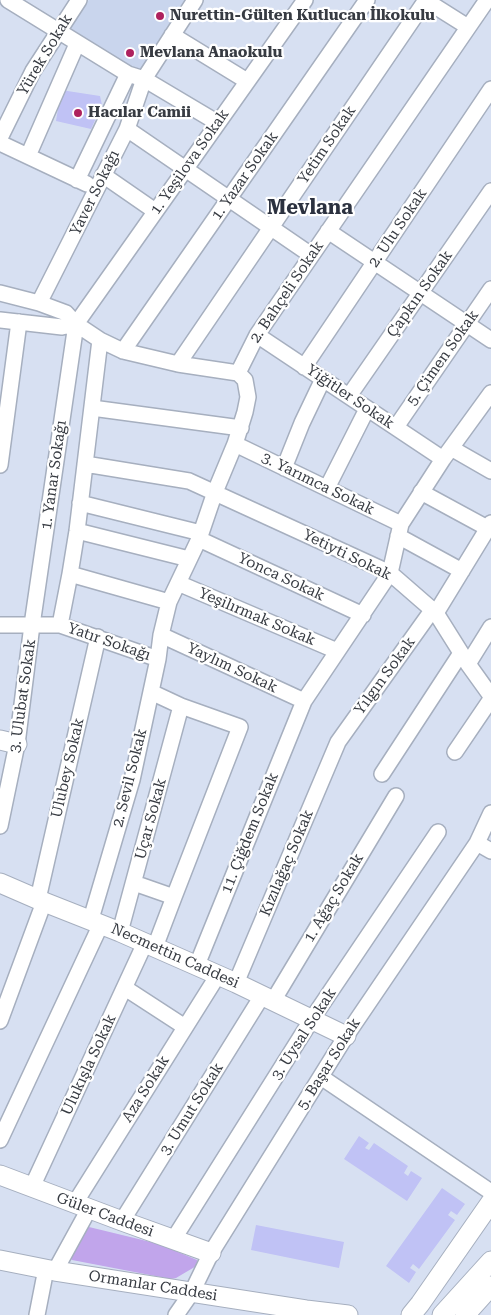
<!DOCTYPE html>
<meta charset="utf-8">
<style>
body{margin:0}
canvas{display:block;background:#d7e0f2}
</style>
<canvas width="491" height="1315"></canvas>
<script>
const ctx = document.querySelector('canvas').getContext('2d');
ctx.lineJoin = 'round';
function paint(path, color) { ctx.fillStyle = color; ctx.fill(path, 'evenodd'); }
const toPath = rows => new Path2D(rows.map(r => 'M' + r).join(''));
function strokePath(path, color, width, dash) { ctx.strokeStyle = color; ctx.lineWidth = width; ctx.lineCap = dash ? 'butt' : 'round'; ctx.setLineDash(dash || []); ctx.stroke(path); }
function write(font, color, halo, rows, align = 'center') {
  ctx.font = font + ' "Roboto Serif",serif'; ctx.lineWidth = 4.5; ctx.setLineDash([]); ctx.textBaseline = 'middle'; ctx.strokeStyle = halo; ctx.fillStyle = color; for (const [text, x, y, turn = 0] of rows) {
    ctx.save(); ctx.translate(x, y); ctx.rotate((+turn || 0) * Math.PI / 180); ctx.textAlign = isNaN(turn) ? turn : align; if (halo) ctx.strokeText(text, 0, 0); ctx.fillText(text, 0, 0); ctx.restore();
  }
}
paint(toPath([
 [89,0,188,0,140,74,72,32,72,25]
]), '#c9d5ed');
paint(toPath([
 [89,1227,159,1244,197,1260,198,1265,176,1278,171,1279,72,1260,70,1257,81,1229]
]), '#c1a5eb');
paint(toPath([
 [61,90,100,96,102,105,91,129,56,121],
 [359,1136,369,1143,365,1148,369,1150,374,1143,408,1166,404,1173,408,1176,411,1171,422,1178,407,1201,344,1159],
 [442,1188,465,1204,457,1215,451,1211,448,1215,455,1220,419,1269,413,1264,410,1268,416,1272,409,1283,386,1266],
 [256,1225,344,1242,339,1268,251,1250]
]), '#c0c2f5');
const minor = toPath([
 [8,0,128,74,144,79,218,123],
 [425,0,468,27],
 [172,35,247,81],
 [127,129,311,255],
 [0,138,33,71,79,0],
 [0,143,87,184],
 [28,156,77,44],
 [103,175,155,211],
 [77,180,128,74],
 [328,231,491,340],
 [0,293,39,303,66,313,76,324,100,340,123,351,178,364,238,373],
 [39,303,127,129,144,79,195,0],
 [0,320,62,327,76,324],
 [257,335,443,459],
 [123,351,367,0],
 [178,364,426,0],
 [304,367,491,89],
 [349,396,491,191],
 [92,408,241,428],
 [396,427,491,289],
 [235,444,401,524],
 [451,448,491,471],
 [85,464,189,481,390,573,436,613,468,664,491,696],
 [0,465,19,322],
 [284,468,302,423,323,379],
 [327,488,367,409],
 [421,492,491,530],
 [80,503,201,533],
 [77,531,189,559],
 [398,536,462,571],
 [199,539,363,615],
 [70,574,169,602],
 [178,583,337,651],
 [436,613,491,523],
 [0,625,60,625,158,659],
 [60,625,70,574,77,531,100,340],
 [161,635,304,701],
 [468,664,491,627],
 [151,692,181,706,240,727,174,897,155,947],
 [455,752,491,699],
 [382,774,461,653],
 [0,826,17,744,32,625,76,324,305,0],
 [477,843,491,851],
 [134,883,174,897],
 [38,899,98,637],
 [91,919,132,780,158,659,161,635,169,602,199,539,215,492,235,444,245,412,248,397,245,380,238,373,257,335,487,0],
 [120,932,181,706],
 [197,965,304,701,390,573,401,524,443,459,491,393],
 [236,983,338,742,433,609],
 [125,988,185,1027],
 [273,1001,396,796],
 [0,1021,44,902],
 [321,1077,491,1192],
 [0,1140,101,924],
 [32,1187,145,943],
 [75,1203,218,975],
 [122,1221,262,996],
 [173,1240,312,1019,438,832],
 [55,1271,89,1209],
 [37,1315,46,1269],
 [176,1315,192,1292,211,1253,346,1036,477,843,491,813]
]);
const major = toPath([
 [0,740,17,744],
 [0,883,44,902,120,932,236,983,346,1036],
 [0,1175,122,1221,211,1253],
 [0,1260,55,1271,306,1310,348,1315],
 [411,1315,420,1304,491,1202],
 [442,1315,491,1261],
 [465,1315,491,1286]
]);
strokePath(minor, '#a6afbf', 18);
strokePath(major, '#a6afbf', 21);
strokePath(minor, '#fff', 15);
strokePath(major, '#fff', 19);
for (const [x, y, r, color] of [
 [160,16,5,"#ae225e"],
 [130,53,5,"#ae225e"],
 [78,113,5,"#ae225e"]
]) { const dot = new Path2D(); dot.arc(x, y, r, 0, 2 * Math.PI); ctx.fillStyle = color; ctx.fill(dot); strokePath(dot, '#fff', 2); }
write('bold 15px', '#373b42', '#fff', [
 ["Nurettin-Gülten Kutlucan İlkokulu",170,16],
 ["Mevlana Anaokulu",140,53],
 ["Hacılar Camii",88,113]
], 'left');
write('15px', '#373b42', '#fff', [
 ["Yürek Sokak",45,55,-59],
 ["Yetim Sokak",327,145,-56],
 ["1. Yeşilova Sokak",190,162,-55],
 ["1. Yazar Sokak",245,176,-55],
 ["Yaver Sokağı",95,193,-64],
 ["2. Ulu Sokak",398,228,-56],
 ["2. Bahçeli Sokak",287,292,-56],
 ["Çapkın Sokak",420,294,-55],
 ["5. Çimen Sokak",443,358,-55],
 ["Yiğitler Sokak",350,397,34],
 ["1. Yanar Sokağı",54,475,-82],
 ["3. Yarımca Sokak",318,484,26],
 ["Yetiyti Sokak",347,555,26],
 ["Yonca Sokak",281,577,25],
 ["Yeşilırmak Sokak",257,617,23],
 ["Yatır Sokağı",109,642,19],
 ["Yaylım Sokak",232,668,25],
 ["Yılgın Sokak",385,676,-54],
 ["3. Ulubat Sokak",23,696,-82],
 ["Ulubey Sokak",68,768,-77],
 ["2. Sevil Sokak",130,778,-76],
 ["Uçar Sokak",151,819,-75],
 ["11. Çiğdem Sokak",250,833,-68],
 ["Kızılağaç Sokak",287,863,-67],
 ["1. Ağaç Sokak",334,898,-59],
 ["Necmettin Caddesi",175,956,24],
 ["3. Uysal Sokak",304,1034,-57],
 ["5. Başar Sokak",329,1064,-58],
 ["Ulukışla Sokak",89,1065,-65],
 ["Aza Sokak",146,1089,-58],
 ["3. Umut Sokak",192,1109,-58],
 ["Güler Caddesi",105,1215,20],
 ["Ormanlar Caddesi",153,1286,9]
]);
write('bold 20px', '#2b313f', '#fff', [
 ["Mevlana",310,208]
]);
</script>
